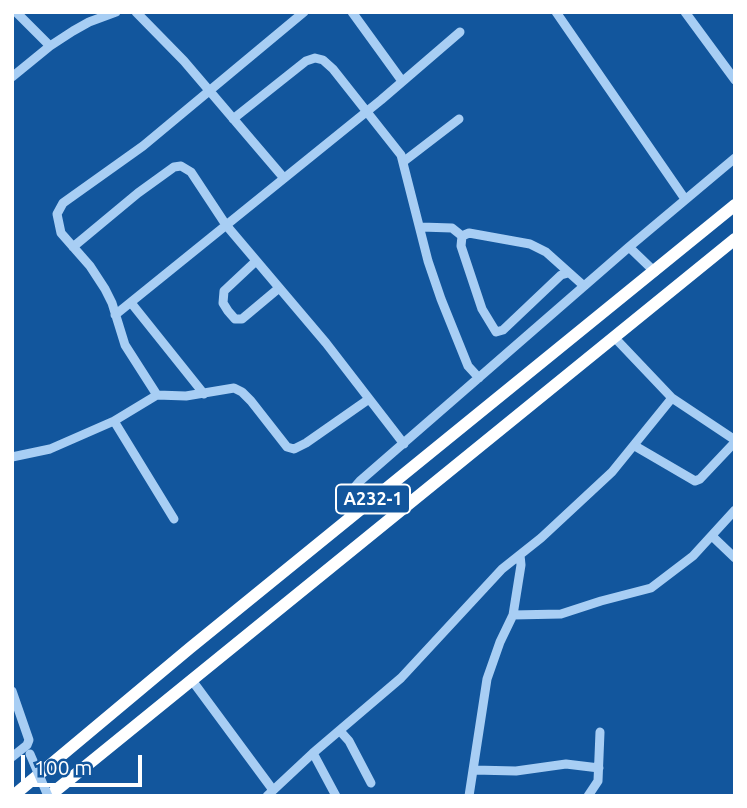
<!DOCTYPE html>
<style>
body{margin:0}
#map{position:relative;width:747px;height:808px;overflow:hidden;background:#12569d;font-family:Ubuntu,sans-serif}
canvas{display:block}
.frame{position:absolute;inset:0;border:14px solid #fff;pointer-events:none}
.scale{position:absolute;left:21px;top:755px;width:121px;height:32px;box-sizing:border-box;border:4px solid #fff;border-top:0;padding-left:9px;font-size:21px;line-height:24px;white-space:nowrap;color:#fff;-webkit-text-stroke:5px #12569d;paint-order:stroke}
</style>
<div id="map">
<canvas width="747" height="808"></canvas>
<div class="frame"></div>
<div class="scale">100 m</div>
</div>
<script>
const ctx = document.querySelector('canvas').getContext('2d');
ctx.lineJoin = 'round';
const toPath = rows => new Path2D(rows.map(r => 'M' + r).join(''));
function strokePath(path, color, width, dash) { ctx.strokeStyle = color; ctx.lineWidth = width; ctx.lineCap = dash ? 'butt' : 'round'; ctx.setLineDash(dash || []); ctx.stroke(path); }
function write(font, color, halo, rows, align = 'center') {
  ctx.font = font + ' Ubuntu,sans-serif'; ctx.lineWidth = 7; ctx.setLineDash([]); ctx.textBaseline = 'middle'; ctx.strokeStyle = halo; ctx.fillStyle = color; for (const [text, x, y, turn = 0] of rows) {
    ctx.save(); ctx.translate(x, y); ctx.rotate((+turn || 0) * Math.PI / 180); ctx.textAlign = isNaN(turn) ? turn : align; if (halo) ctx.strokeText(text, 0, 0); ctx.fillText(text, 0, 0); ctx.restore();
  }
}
strokePath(toPath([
 [16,12,50,46],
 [136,12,184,61,283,177],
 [352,12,402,81],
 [556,12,685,199],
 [685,12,735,80],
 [12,77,50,46,73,31,89,22,116,12],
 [233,119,306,61,315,58,323,60,333,69,401,155,428,261,441,299,468,366,479,378],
 [403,162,459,119],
 [421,227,452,228,462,236],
 [462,236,461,246,482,309,496,332,503,330,561,275,568,273],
 [462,236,469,233,530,244,546,252,584,286],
 [73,247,138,193,174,167,181,166,191,172,226,225,326,343,404,444],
 [629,247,655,272],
 [256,261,224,291,223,303,228,311,235,319,242,319,279,288],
 [132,304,204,394],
 [115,315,381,100,460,32],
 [614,337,672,398,735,440],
 [157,395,125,345,112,303,105,289,90,266,61,233,57,214,63,203,143,146,304,12],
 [114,421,174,519],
 [635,446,695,481,700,479,735,442],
 [12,457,50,449,114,421,157,395,186,396,234,388,242,392,251,401,287,447,294,449,306,443,369,399],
 [350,517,346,505,347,496,360,481,629,247,735,158],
 [712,536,735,558],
 [513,615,561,614,601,601,651,588,693,556,735,510],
 [191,679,273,790],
 [12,691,29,740,27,745,12,757],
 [340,731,349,741,371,783],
 [313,753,336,796],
 [474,770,516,771,566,764,599,768],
 [267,796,313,753,401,678,502,569,541,538,612,472,672,398],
 [469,796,487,679,500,642,513,615,521,565,520,555],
 [588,796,598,781,600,732]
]), '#a8cef4', 9);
strokePath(toPath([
 [13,796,190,648,735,205],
 [49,796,735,239]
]), '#fff', 12);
strokePath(toPath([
 [30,754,48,796]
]), '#a8cef4', 9);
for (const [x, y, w] of [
 [373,499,74]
]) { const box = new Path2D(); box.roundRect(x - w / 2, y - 14.5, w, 29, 5); ctx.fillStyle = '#12569d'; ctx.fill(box); strokePath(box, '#fff', 2); }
write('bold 18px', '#fff', null, [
 ["A232-1",373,499]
]);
</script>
